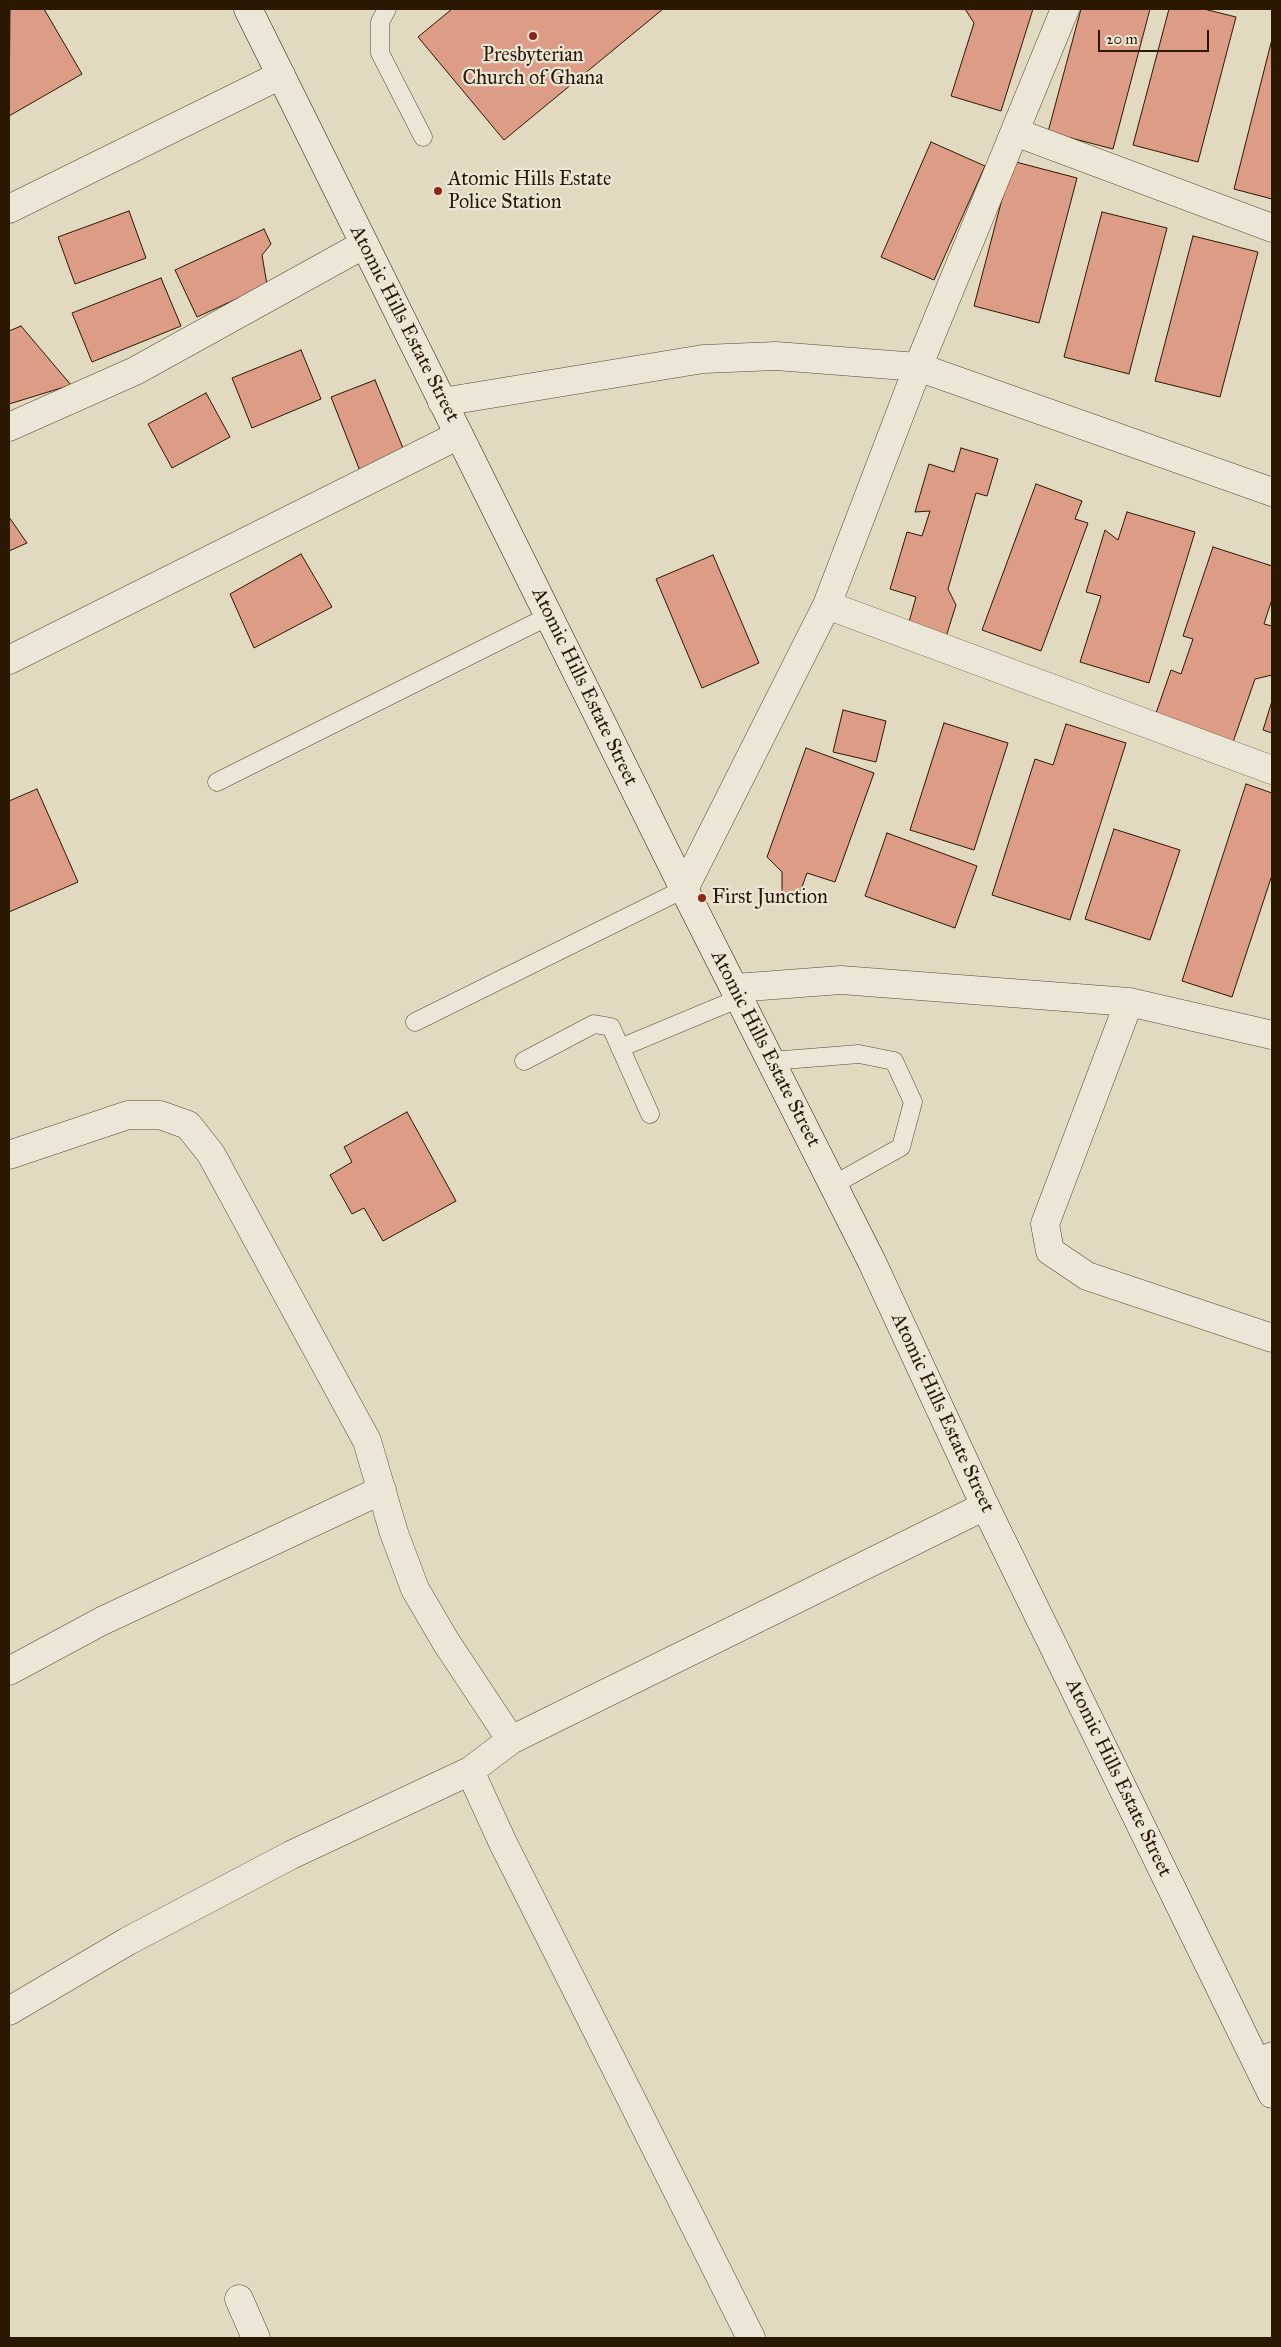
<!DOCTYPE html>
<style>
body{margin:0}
#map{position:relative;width:1281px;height:2347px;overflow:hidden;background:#e1d9c0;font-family:"IM FELL Great Primer",serif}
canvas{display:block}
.frame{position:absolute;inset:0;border:10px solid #2b1803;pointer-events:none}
.scale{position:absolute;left:1098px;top:30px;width:111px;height:22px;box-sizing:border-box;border:2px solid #2b1803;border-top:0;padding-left:6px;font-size:15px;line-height:18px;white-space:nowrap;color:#2b1803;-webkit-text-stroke:4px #ece6d6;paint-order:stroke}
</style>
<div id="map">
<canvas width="1281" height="2347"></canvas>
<div class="frame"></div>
<div class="scale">20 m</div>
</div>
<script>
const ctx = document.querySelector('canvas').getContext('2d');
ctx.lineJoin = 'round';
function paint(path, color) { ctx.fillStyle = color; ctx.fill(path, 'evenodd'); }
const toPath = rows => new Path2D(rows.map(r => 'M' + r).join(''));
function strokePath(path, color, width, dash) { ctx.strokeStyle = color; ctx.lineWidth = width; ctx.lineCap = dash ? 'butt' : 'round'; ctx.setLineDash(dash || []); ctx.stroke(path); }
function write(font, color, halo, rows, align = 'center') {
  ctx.font = font + ' "IM FELL Great Primer",serif'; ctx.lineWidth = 4.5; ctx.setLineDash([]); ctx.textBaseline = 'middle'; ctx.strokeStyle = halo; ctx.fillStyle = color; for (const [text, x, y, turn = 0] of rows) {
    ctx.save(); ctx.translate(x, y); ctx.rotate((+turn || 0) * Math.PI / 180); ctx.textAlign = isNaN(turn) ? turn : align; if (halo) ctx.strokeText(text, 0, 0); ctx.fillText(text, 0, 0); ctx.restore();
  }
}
const building = toPath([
 [10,9,44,9,82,74,9,116,10,9],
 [452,9,663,9,504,140,418,37,452,9],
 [965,9,1033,9,1001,111,951,96,974,23,965,9],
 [1081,9,1150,9,1113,149,1048,132,1081,9],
 [1169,9,1204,9,1236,17,1198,162,1133,145,1169,9],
 [1271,43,1272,44,1272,199,1234,189,1271,43],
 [931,142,985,166,934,280,881,257,931,142],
 [1012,161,1077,178,1039,323,974,306,1012,161],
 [129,211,146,258,75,284,58,237,129,211],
 [1102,212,1167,228,1129,374,1064,357,1102,212],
 [264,229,271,244,262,255,267,285,197,317,175,270,264,229],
 [1193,236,1258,252,1220,397,1155,381,1193,236],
 [161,278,181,326,92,362,72,313,161,278],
 [21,326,71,385,9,404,9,331,21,326],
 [301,350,321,399,252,428,232,378,301,350],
 [375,380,405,453,360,471,331,397,375,380],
 [206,393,230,437,172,468,148,424,206,393],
 [961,448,998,459,987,496,976,493,948,589,956,605,945,640,907,629,916,597,890,589,907,532,922,536,930,511,915,512,929,464,954,472,961,448],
 [1036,484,1082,501,1075,519,1088,523,1041,651,982,630,1036,484],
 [1127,512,1195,532,1149,683,1080,662,1101,596,1086,592,1105,530,1118,540,1127,512],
 [9,517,27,543,9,551,9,517],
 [1213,547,1272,566,1272,599,1264,624,1272,626,1272,675,1255,679,1232,745,1154,719,1171,670,1181,674,1193,639,1183,636,1213,547],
 [301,554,332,607,254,648,230,594,301,554],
 [713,555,759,663,702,688,656,579,713,555],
 [1272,701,1272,733,1263,730,1272,701],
 [843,710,886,721,876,762,833,752,843,710],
 [944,723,1008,743,974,850,910,830,944,723],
 [1066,724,1126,743,1070,920,992,895,1035,759,1053,765,1066,724],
 [806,748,874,773,835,882,807,873,798,898,782,893,782,872,767,857,806,748],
 [1246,784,1272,793,1272,875,1232,997,1182,981,1246,784],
 [37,789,78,882,9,912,9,801,37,789],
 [1114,829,1180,850,1150,940,1085,919,1114,829],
 [887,833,977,866,955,928,865,896,887,833],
 [407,1112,456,1201,383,1241,364,1208,352,1214,330,1175,352,1162,344,1147,407,1112]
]);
paint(building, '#dd9c85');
strokePath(building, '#2b1803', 1);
const lane = toPath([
 [387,9,380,22,380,53,423,137],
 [217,782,549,616],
 [415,1022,684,889],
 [620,1048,740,998],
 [524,1061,594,1024,611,1027,650,1114],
 [771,1061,859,1054,894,1061,913,1102,901,1147,833,1185],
 [1254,2059,1272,2051]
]);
const street = toPath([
 [1015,132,1272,228],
 [9,209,281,75],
 [442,402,703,359,776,356,918,367,1272,492],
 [9,427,135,371,363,245],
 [827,605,1272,770],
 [9,660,459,435],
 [684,889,827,605,918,367,1065,9],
 [735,988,841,980,1129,1002,1272,1035],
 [1129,1002,1045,1224,1050,1251,1087,1276,1272,1338],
 [9,1155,128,1115,160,1115,188,1125,211,1154,367,1441,394,1533,415,1589,446,1642,511,1740],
 [9,1671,102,1621,382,1490],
 [470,1771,503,1843,751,2338],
 [9,2011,128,1941,291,1855,470,1771,511,1740,985,1506],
 [239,2299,256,2338]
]);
const secondary = toPath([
 [248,9,684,889,872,1262,985,1506,1272,2094]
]);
strokePath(lane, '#584832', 19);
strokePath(street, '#584832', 29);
strokePath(secondary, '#2b1803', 29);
strokePath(lane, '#ece6d6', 18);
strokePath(street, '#ece6d6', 28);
strokePath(secondary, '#ece6d6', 28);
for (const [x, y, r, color] of [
 [533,36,5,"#8f2418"],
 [438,191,5,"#8f2418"],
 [702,898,5,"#8f2418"]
]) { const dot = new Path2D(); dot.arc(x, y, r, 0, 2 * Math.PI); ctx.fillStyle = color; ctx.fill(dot); strokePath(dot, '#ece6d6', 2); }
write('20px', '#2b1803', '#ece6d6', [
 ["Presbyterian",533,56,"center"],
 ["Church of Ghana",533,79,"center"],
 ["Atomic Hills Estate",448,180],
 ["Police Station",448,203],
 ["First Junction",712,898]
], 'left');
write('20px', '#2b1803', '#ece6d6', [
 ["Atomic Hills Estate Street",404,324,63],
 ["Atomic Hills Estate Street",584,687,64],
 ["Atomic Hills Estate Street",765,1049,63],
 ["Atomic Hills Estate Street",942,1413,65],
 ["Atomic Hills Estate Street",1118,1778,64]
]);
</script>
